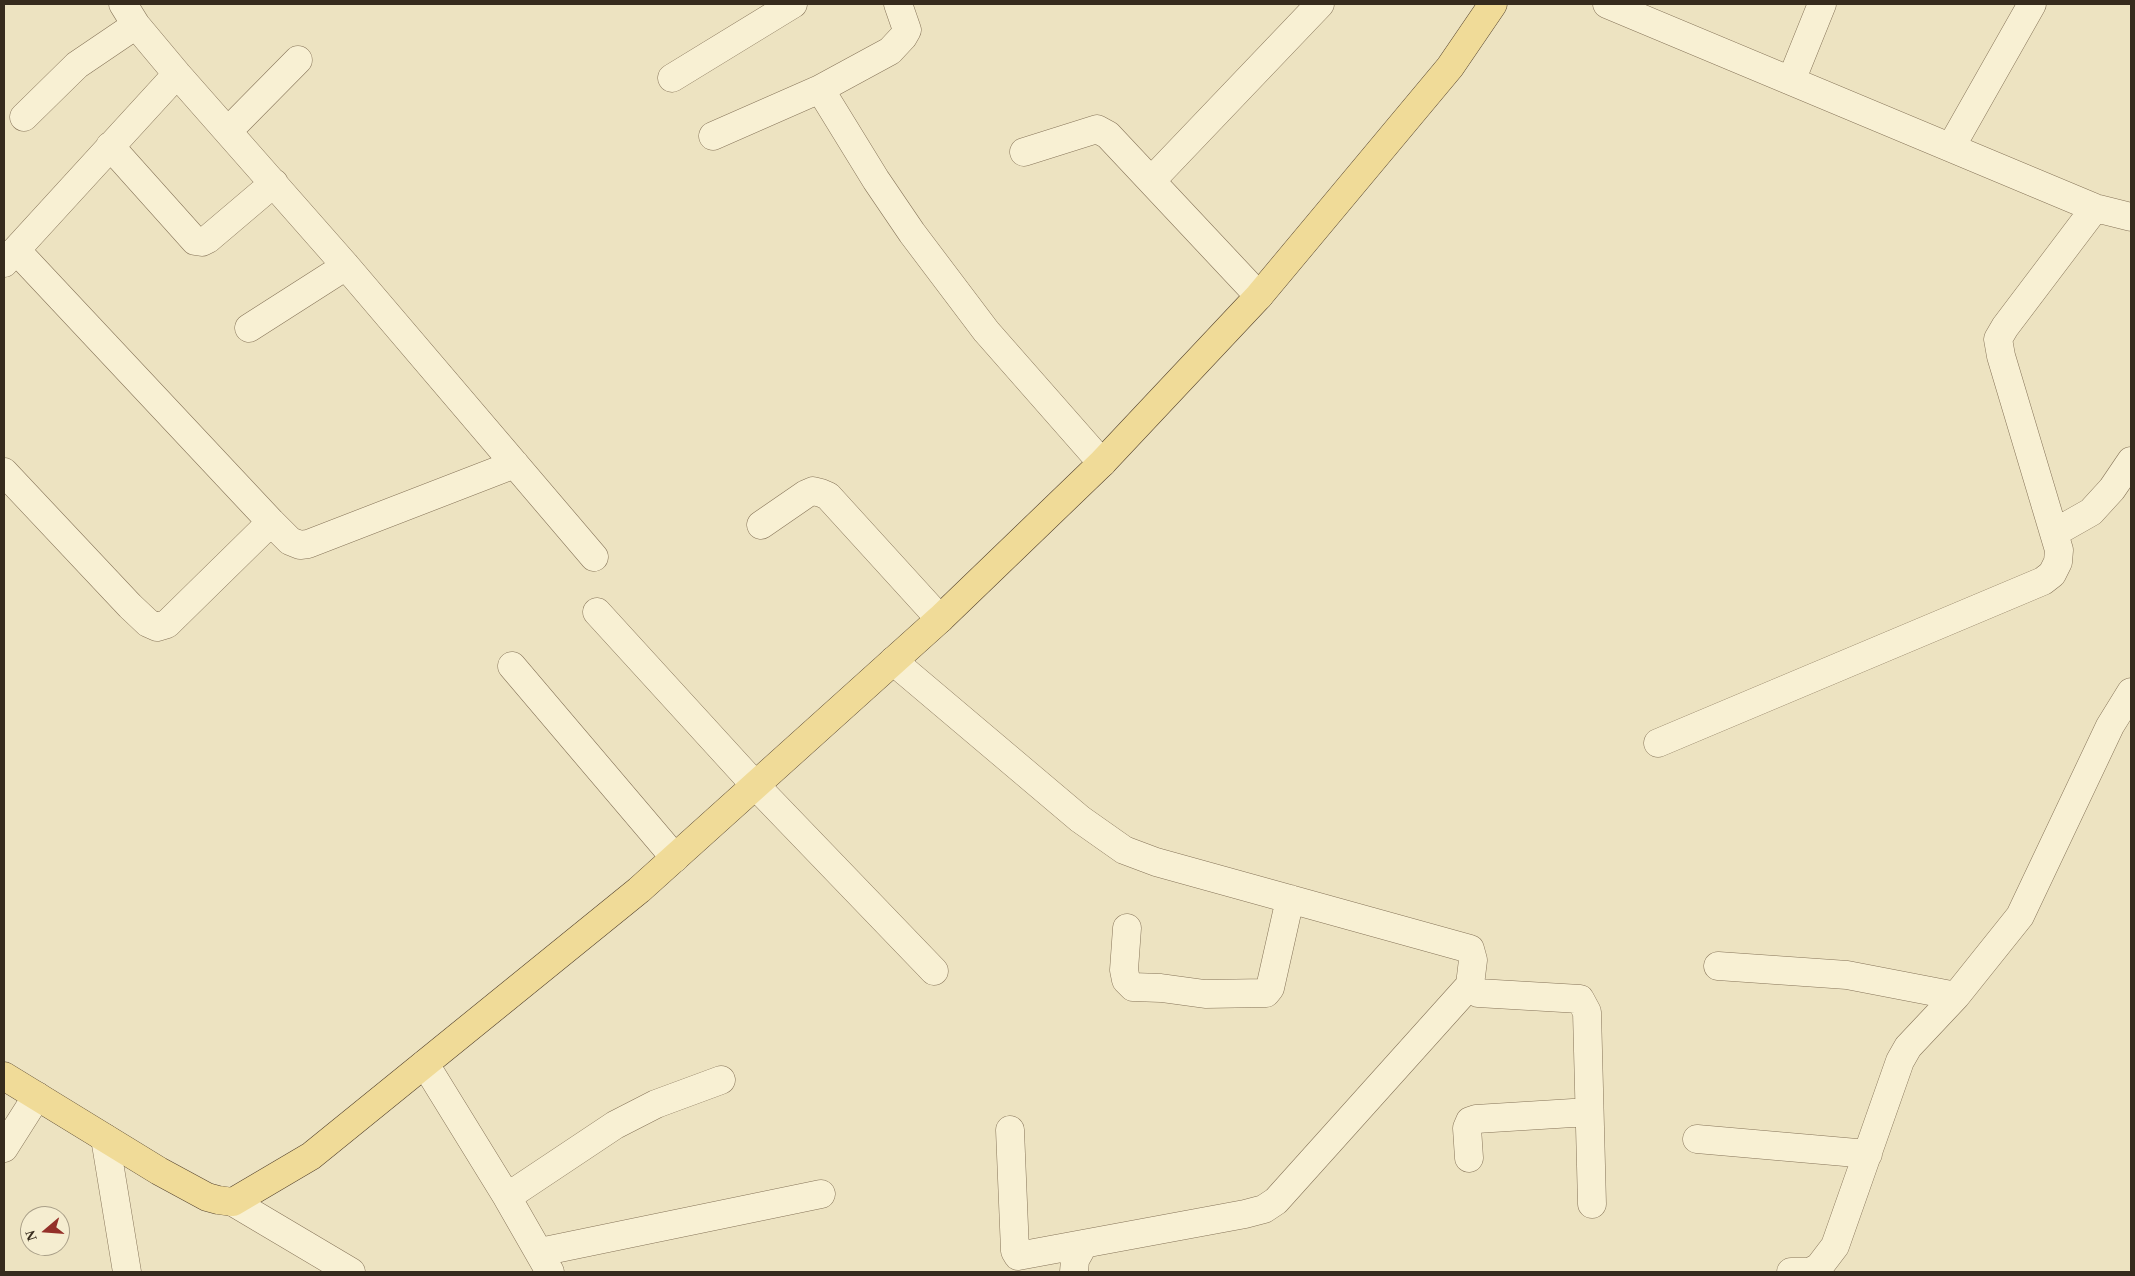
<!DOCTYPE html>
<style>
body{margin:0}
#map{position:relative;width:2135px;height:1276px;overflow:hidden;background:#ede3c1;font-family:Georgia,serif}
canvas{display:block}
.frame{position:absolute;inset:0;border:5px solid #362b1d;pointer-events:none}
.north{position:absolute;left:20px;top:1206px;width:50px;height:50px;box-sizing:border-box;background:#f5edd0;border:1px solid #a99f88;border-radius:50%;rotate:252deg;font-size:14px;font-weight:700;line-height:20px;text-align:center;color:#362b1d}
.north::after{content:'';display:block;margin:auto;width:18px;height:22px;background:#943029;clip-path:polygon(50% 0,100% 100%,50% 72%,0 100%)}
</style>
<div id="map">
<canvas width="2135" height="1276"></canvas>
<div class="frame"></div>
<div class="north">N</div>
</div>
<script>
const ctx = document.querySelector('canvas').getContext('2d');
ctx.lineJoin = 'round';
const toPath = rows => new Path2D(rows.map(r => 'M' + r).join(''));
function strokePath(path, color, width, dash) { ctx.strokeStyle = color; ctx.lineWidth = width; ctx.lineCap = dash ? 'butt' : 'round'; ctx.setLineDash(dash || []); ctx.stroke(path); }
const minor = toPath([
 [123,4,136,25,177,74,346,266,594,557],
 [1607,4,2095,208,2131,217],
 [672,78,793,4],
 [1791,81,1822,4],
 [820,89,876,180,912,233,986,331,1102,463],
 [24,117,77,65,136,25],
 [228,131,298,60],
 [713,136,820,89,890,51,903,37,907,30,898,4],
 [110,146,195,241,202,242,208,239,274,183],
 [1951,147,2032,4],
 [1024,152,1097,129,1108,135,1259,296],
 [1152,180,1320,4],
 [16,250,271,522,290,541,300,545,308,544,515,464],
 [4,263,177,74],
 [249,328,346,266],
 [4,472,130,606,148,623,157,627,167,624,271,522],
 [761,525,806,494,813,491,821,493,828,496,940,619],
 [2054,533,2091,512,2112,489,2131,461],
 [597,612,755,785,934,971],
 [893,661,1080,819,1124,850,1156,862,1470,949,1473,960,1470,985,1473,990,1478,993,1580,999,1587,1012,1592,1204],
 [512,666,675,858],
 [1658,743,2043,581,2052,574,2058,562,2059,550,2001,356,1998,339,2005,327,2095,208],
 [1127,928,1124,970,1126,980,1133,987,1161,988,1205,994,1266,993,1270,988,1290,899],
 [1718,966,1847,975,1956,996,2020,916,2110,726,2131,692],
 [425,1064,507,1197,550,1272],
 [1010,1130,1015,1251,1018,1256,1245,1214,1264,1209,1276,1201,1470,985],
 [105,1138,127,1272],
 [1697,1139,1868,1154],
 [4,1148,37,1096],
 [1469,1158,1467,1128,1470,1121,1476,1119,1589,1112],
 [507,1197,615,1125,656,1104,721,1080],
 [233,1202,351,1272],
 [540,1252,821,1194],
 [1074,1272,1075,1260,1084,1244],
 [1791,1272,1810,1272,1819,1267,1835,1246,1900,1061,1908,1047,1956,996]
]);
const major = toPath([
 [4,1076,159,1171,207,1197,218,1200,233,1202,311,1156,639,890,940,619,1102,463,1259,296,1450,67,1493,4]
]);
strokePath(minor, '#867459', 29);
strokePath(major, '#54422d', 29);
strokePath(minor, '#f8f0d3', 28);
strokePath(major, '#f0db98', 28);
</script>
